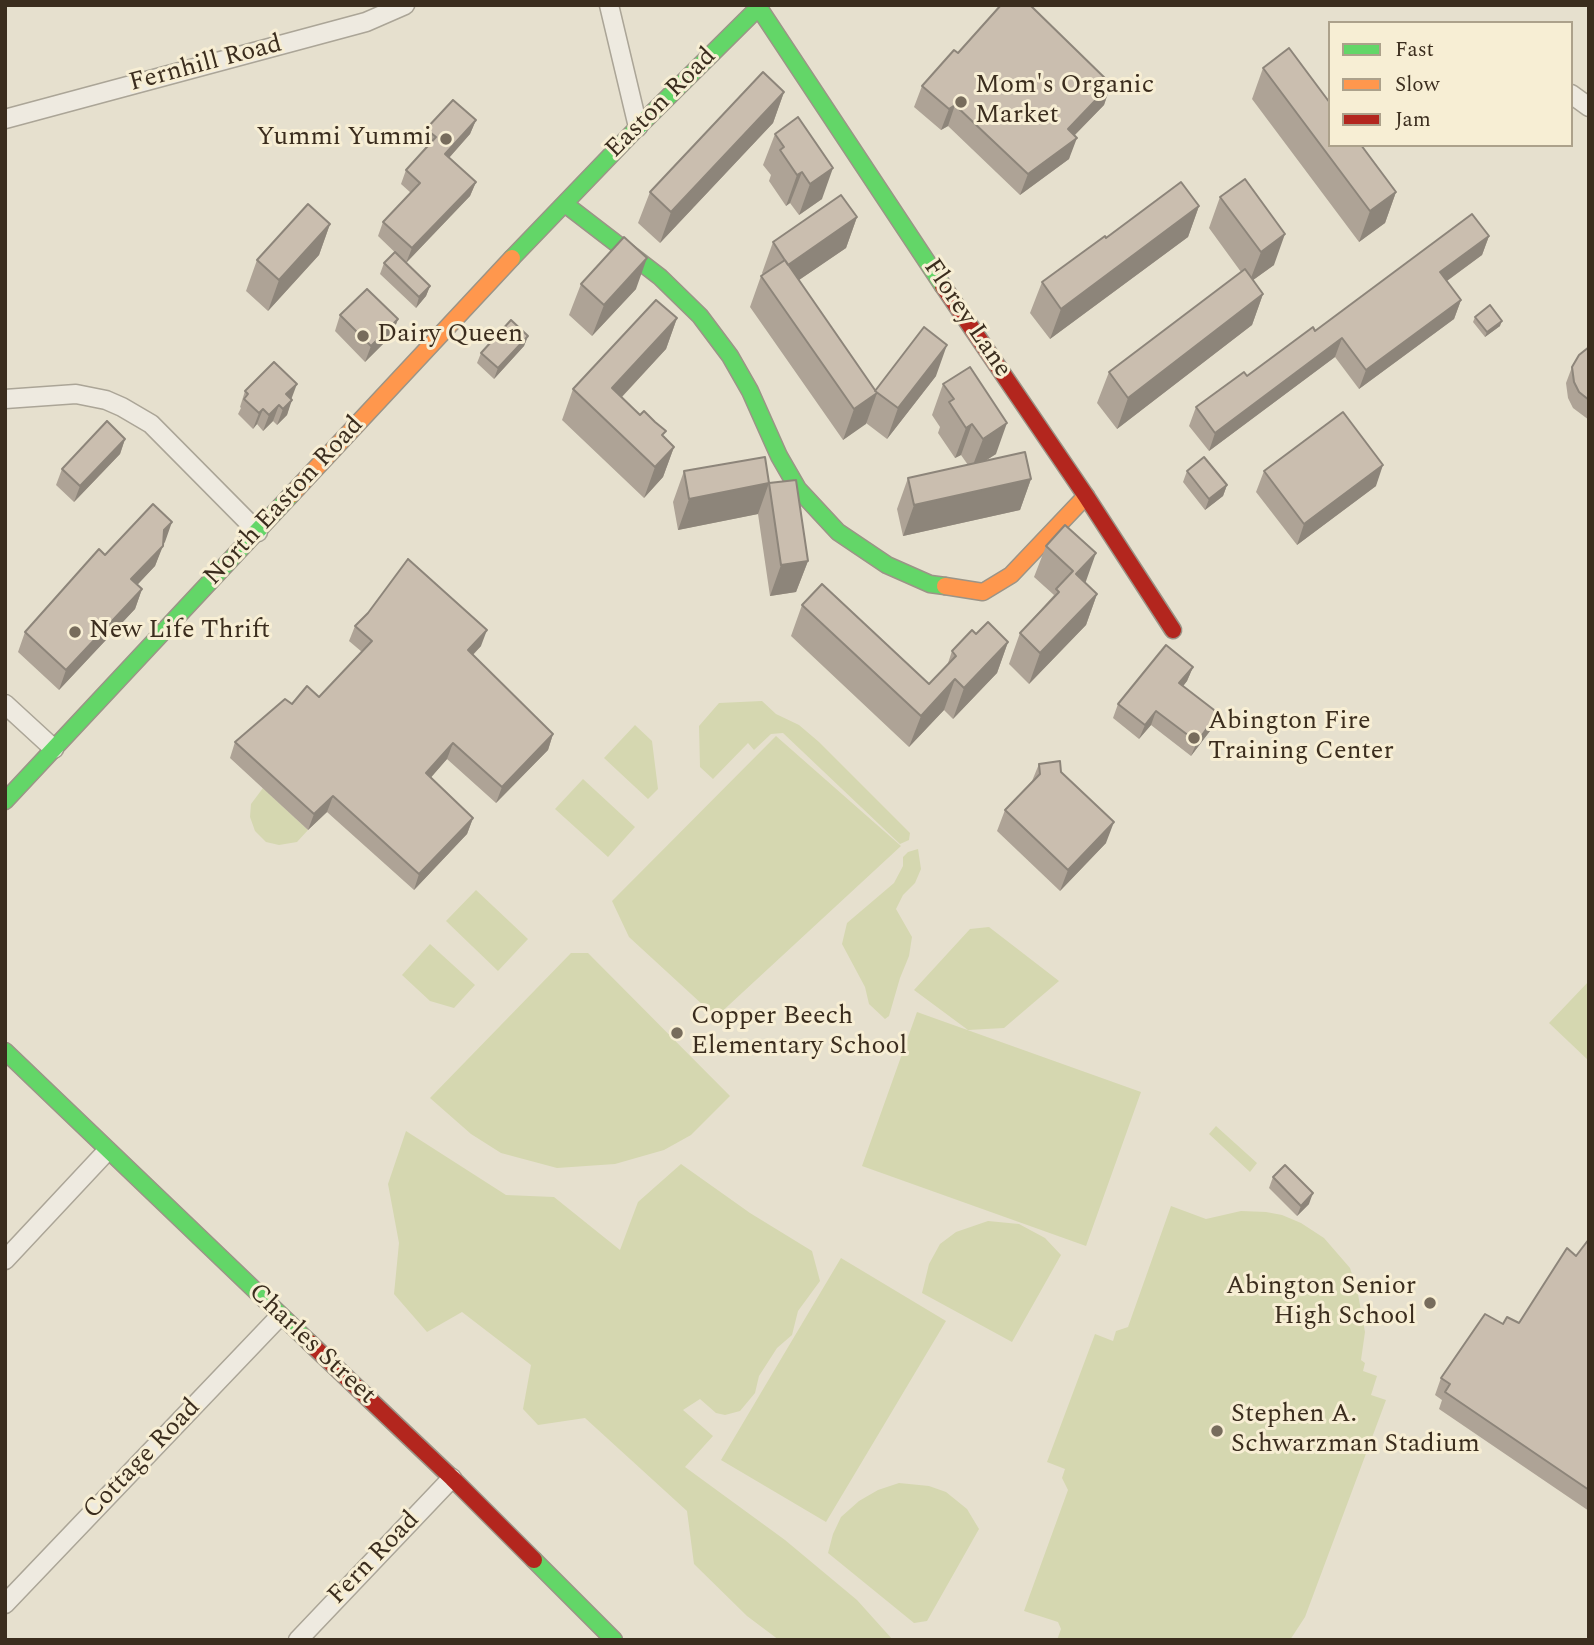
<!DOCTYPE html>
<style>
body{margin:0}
#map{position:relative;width:1594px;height:1645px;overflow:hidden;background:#e6e0ce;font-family:Spectral,serif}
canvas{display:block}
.frame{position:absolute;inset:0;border:7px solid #3b2d1e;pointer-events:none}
.legend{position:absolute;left:1328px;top:21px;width:245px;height:126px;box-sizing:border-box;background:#f7eed4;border:2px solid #aca18b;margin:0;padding:9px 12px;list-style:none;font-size:21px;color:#3b2d1e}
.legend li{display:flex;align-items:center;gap:14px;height:35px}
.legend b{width:35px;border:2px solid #aca18b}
</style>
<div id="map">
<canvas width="1594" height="1645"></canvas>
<div class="frame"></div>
<ul class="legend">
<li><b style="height:9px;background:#63d668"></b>Fast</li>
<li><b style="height:9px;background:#ff974d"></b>Slow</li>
<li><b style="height:9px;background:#b3261e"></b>Jam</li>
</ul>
</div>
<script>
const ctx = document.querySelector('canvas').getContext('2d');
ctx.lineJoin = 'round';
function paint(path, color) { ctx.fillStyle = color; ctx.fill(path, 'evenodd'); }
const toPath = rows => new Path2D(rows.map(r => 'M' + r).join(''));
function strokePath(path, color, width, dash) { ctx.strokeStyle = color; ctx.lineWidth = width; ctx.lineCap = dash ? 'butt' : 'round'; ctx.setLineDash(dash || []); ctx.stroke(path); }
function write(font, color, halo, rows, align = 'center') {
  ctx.font = font + ' Spectral,serif'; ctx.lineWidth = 6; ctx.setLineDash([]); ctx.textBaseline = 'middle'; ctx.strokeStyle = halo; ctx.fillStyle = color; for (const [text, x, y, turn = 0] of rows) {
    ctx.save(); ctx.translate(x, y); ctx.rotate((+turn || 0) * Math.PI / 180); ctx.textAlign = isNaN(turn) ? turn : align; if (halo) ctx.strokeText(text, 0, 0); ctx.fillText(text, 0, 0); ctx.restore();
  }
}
paint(toPath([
 [762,701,776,714,799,725,819,742,910,833,909,840,900,844,783,733,771,734,754,750,748,743,713,779,700,767,699,726,719,703],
 [635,725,652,741,658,789,648,799,604,758],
 [776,736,901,846,716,1017,629,937,612,901],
 [583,779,635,827,608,857,555,809],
 [263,788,308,830,297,842,279,845,266,842,255,831,250,817,251,804],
 [918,849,921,869,915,883,903,895,896,909,912,937,909,956,900,978,889,1016,885,1019,869,1004,865,987,842,944,847,923,894,883,903,866,903,857,908,852],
 [476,890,528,939,498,971,446,921],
 [989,927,1059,981,1004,1028,968,1030,914,990,970,929],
 [430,944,475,985,454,1008,430,1001,402,975],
 [571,953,588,953,730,1096,691,1135,664,1150,615,1164,557,1168,501,1153,471,1134,430,1098],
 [1589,981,1589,1061,1549,1023],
 [917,1012,1141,1092,1086,1246,862,1166],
 [1216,1126,1257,1163,1250,1172,1209,1134],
 [406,1131,506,1195,554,1197,620,1250,638,1202,681,1164,750,1213,812,1251,820,1281,798,1311,792,1335,777,1348,759,1376,755,1393,740,1411,725,1415,716,1413,700,1399,683,1410,713,1436,685,1467,785,1540,857,1600,893,1640,779,1640,747,1616,694,1564,687,1511,585,1418,538,1425,523,1409,531,1365,462,1312,427,1332,394,1294,399,1243,388,1184],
 [1171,1206,1206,1219,1241,1211,1266,1212,1282,1215,1301,1223,1324,1238,1350,1268,1357,1289,1365,1332,1361,1360,1365,1363,1363,1371,1377,1376,1371,1395,1386,1400,1305,1617,1290,1640,1057,1640,1061,1629,1058,1622,1024,1611,1068,1490,1062,1478,1065,1469,1047,1462,1095,1334,1113,1341,1116,1331,1128,1327],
 [988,1221,1019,1224,1045,1238,1061,1255,1012,1342,922,1293,929,1264,940,1244,956,1232],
 [841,1258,946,1321,826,1522,721,1460],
 [899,1483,929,1486,946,1492,967,1509,979,1529,927,1621,914,1623,828,1553,833,1534,841,1517,859,1501,878,1490]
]), '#d5d7b0');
const street = toPath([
 [609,5,638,127],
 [1571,94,1589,107],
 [5,119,366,22,405,5],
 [5,399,76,394,106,400,122,407,151,424,258,532],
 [5,704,54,749],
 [5,1260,107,1151],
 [5,1604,280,1316],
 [298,1640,452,1478]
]);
const fast = toPath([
 [759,8,943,286],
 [565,204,660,277,700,316,730,356,750,391,779,456,798,489,838,532,887,565,930,584,945,586],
 [512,258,638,127,761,5],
 [5,801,291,495],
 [5,1051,309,1342],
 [534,1560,614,1640]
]);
const slow = toPath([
 [291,495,512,258],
 [945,586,983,592,1011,575,1086,496]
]);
const jam = toPath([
 [943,286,1086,496,1173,630],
 [309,1342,452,1478,534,1560]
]);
strokePath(street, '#aba597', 21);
strokePath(fast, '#9b9487', 19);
strokePath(slow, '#9b9487', 19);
strokePath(jam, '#9b9487', 19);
strokePath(street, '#eeeae0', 18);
strokePath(fast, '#63d668', 16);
strokePath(slow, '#ff974d', 16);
strokePath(jam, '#b3261e', 16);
paint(toPath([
 [958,53,1111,84,1104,105,1074,136,1069,159,1020,195,948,126,941,130,914,107,922,86],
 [1263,68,1396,192,1385,223,1359,242,1252,99],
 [784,92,773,123,660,243,638,223,650,192],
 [476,120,470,134,449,158,476,182,470,196,406,263,378,236,383,222,411,193,401,184,406,170,426,148,421,144,426,129],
 [775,134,822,199,799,215,790,203,786,206,769,181,771,175,763,165],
 [1220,197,1274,265,1253,280,1263,294,1252,325,1117,429,1097,403,1109,372,1241,272,1209,228],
 [1199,206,1188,237,1050,339,1030,313,1042,282,1106,238],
 [857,217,846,248,799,280,875,391,936,376,887,439,866,423,843,440,750,307,761,276,763,275,762,273,773,242],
 [330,224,319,255,268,311,246,291,257,260],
 [1489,236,1482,255,1447,281,1461,300,1454,319,1359,389,1335,357,1209,451,1189,426,1196,407,1247,376,1315,331],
 [384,263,430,286,426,296,416,308,380,274],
 [581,284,636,289,592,336,569,315],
 [340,315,398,319,392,335,365,362,335,331],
 [1475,317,1500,326,1485,337,1473,322],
 [677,318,666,349,622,397,674,447,663,477,644,498,562,420,573,389],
 [528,336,524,346,494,379,477,363,481,353],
 [1589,347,1589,420,1573,408,1568,398,1566,383,1572,367],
 [943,384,996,454,985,461,1031,479,1020,510,903,536,897,509,908,478,968,465,961,455,955,458,938,433,940,427,932,415],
 [245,391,291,399,287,415,277,425,273,421,263,431,257,424,253,429,238,414,241,408,240,407],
 [125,439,120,454,74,502,56,485,62,469],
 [684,471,769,483,808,561,796,592,770,596,758,514,678,530,673,502],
 [1187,471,1227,485,1223,496,1205,510,1183,482],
 [1264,471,1376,486,1297,545,1256,492],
 [165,542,163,544,155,566,137,585,142,589,135,609,59,690,18,652,25,632,105,555],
 [1046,546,1097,594,1086,625,1029,684,1009,664,1020,633,1054,595,1034,577],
 [802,605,929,684,947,666,952,651,976,634,1008,642,997,673,953,719,944,710,909,747,791,636],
 [355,626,481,646,473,655,553,734,548,750,496,803,447,759,431,777,473,818,467,834,414,890,327,812,308,830,230,758,235,742,292,704,319,697,362,652,349,641],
 [1193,667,1187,681,1183,686,1213,727,1191,756,1151,725,1139,739,1113,718,1118,704],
 [1039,764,1061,772,1106,843,1060,891,997,831,1005,810,1032,781],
 [1273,1177,1309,1204,1297,1216,1269,1188],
 [1589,1239,1589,1511,1439,1409,1442,1400,1435,1395,1441,1378,1503,1324,1519,1323,1576,1256]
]), '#aea396');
paint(toPath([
 [1111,84,1104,105,1060,150,1077,138,1069,159,1020,195,1028,174,1068,129],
 [784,92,773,123,660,243,671,212],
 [955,105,948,126,941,130,949,109],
 [476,120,470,134,440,168,445,154],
 [833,168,822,199,799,215,810,184],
 [802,172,790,203,786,206,797,175],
 [476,182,470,196,406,263,412,248],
 [1396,192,1385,223,1359,242,1370,211],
 [1199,206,1188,237,1050,339,1061,309],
 [857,217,846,248,777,295,788,265],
 [330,224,319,255,268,311,279,280],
 [1285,234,1274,265,1249,283,1261,252],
 [1489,236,1482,255,1433,291,1440,272],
 [647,258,636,289,592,336,604,305],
 [430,286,426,296,416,308,419,297],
 [1263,294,1252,325,1117,429,1128,398],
 [1461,300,1454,319,1359,389,1366,370],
 [677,318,666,349,603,417,612,388],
 [398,319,392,335,365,362,371,346],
 [1502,321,1500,326,1485,337,1487,332],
 [528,336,524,346,494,379,498,368],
 [1342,338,1335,357,1209,451,1215,433],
 [947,345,936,376,887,439,898,408],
 [297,384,291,400,286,394],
 [877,393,866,424,843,440,854,409],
 [292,400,287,415,277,425,283,409],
 [279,405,273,421,263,431,269,415],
 [263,409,257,424,253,429,259,413],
 [1007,423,996,454,971,470,983,439],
 [972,424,961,455,955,458,966,428],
 [125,439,120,454,74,502,80,486],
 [674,447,663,477,644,498,655,467],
 [1383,465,1376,486,1297,545,1304,524],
 [1031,479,1020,510,903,536,914,505],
 [769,483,758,514,678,530,689,499],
 [1227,485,1223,496,1205,510,1209,499],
 [172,522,165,542,157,550,164,530],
 [163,546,155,566,124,599,131,579],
 [1096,553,1085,584,1076,574],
 [808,561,796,592,770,596,781,565],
 [142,589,135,609,59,690,66,670],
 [1097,594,1086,625,1029,684,1040,653],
 [487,630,481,646,462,666,468,650],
 [1008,642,997,673,953,719,964,688],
 [1193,667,1187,681,1174,698,1179,683],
 [955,679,944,710,909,747,921,716],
 [1156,711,1151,725,1139,739,1145,725],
 [1218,713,1213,727,1191,756,1197,742],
 [553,734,548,750,496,803,502,787],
 [453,743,447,759,421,789,426,773],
 [333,796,327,812,308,830,314,814],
 [473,818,467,834,414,890,419,874],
 [1114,822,1106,843,1060,891,1068,870],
 [1313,1193,1309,1204,1297,1216,1301,1206]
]), '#8d857a');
const building = toPath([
 [1001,5,1030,5,1111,84,1068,129,1077,138,1028,174,955,105,949,109,922,86,954,50,958,53,1001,5],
 [1289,48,1330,103,1330,145,1361,145,1396,192,1370,211,1263,68,1289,48],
 [763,72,784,92,671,212,650,192,763,72],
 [453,100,476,120,445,154,476,182,412,248,383,222,420,183,406,170,436,137,426,129,453,100],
 [798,117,833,168,810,184,802,172,797,175,780,150,784,147,775,134,798,117],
 [1245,179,1285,234,1261,252,1220,197,1245,179],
 [1181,182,1199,206,1061,309,1042,282,1105,236,1106,238,1181,182],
 [841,195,857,217,788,265,773,242,841,195],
 [308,204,330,224,279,280,257,260,308,204],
 [1472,214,1489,236,1440,272,1461,300,1366,370,1342,338,1215,433,1196,407,1244,372,1247,376,1313,327,1315,331,1472,214],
 [624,237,647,258,604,305,581,284,624,237],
 [395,252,430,286,419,297,384,263,395,252],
 [785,260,877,393,854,409,761,276,785,260],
 [1245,269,1263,294,1128,398,1109,372,1245,269],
 [367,289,398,319,371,346,340,315,367,289],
 [656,300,677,318,612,388,640,415,644,411,655,422,666,431,662,435,674,447,655,467,573,389,656,300],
 [1490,305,1502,321,1487,332,1475,317,1490,305],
 [511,320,528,336,498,368,481,353,511,320],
 [924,327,947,345,898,408,875,391,924,327],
 [1589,347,1589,400,1579,392,1574,382,1572,367,1579,355,1589,347],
 [274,362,297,384,286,394,292,400,283,409,279,405,269,415,263,409,259,413,244,399,248,394,245,391,274,362],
 [970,367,1007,423,983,439,972,424,966,428,949,402,954,399,943,384,970,367],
 [1343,412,1383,465,1304,524,1264,471,1343,412],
 [107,421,125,439,80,486,62,469,107,421],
 [1025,452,1031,479,914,505,908,478,1025,452],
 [765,457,769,483,689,499,684,471,765,457],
 [1204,457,1227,485,1209,499,1187,471,1204,457],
 [796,480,808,561,781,565,769,483,796,480],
 [153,504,172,522,164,530,163,546,131,579,142,589,66,670,25,632,99,549,105,555,153,504],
 [1065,525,1096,553,1076,574,1097,594,1040,653,1020,633,1059,592,1056,589,1073,571,1046,546,1065,525],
 [408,559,487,630,468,650,553,734,502,787,453,743,426,773,473,818,419,874,333,796,314,814,235,742,285,699,292,704,307,686,319,697,372,641,355,626,368,613,408,559],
 [822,584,929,684,956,656,952,651,972,630,976,634,988,622,1008,642,964,688,955,679,921,716,802,605,822,584],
 [1166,645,1193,667,1179,683,1218,713,1197,742,1156,711,1145,725,1118,704,1166,645],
 [1060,761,1061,772,1114,822,1068,870,1005,810,1040,774,1039,764,1060,761],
 [1285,1165,1313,1193,1301,1206,1273,1177,1285,1165],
 [1589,1239,1589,1490,1445,1392,1450,1384,1441,1378,1485,1314,1503,1324,1507,1317,1519,1323,1567,1248,1576,1256,1589,1239]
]);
paint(building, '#cabeaf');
strokePath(building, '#8d857a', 2);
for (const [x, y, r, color] of [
 [961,102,7,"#776c5c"],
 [446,139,7,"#776c5c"],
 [363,336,7,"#776c5c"],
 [75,632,7,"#776c5c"],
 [1194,738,7,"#776c5c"],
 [677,1033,7,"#776c5c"],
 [1430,1303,7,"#776c5c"],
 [1217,1431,7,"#776c5c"]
]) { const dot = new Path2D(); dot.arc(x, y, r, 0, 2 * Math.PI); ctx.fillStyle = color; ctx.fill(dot); strokePath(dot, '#f7eed4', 2.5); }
write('26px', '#3b2d1e', '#f7eed4', [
 ["Fernhill Road",206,65,-15],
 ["Easton Road",662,104,-45],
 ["Florey Lane",966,319,56],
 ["North Easton Road",285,502,-47],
 ["Charles Street",311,1345,43],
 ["Cottage Road",143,1460,-46],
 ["Fern Road",375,1559,-46]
]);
write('26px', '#3b2d1e', '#f7eed4', [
 ["Mom's Organic",975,87],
 ["Market",975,117],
 ["Yummi Yummi",432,139,"right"],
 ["Dairy Queen",377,336],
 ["New Life Thrift",89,632],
 ["Abington Fire",1208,723],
 ["Training Center",1208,753],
 ["Copper Beech",691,1018],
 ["Elementary School",691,1048],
 ["Abington Senior",1416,1288,"right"],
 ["High School",1416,1318,"right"],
 ["Stephen A.",1231,1416],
 ["Schwarzman Stadium",1231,1446]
], 'left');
</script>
